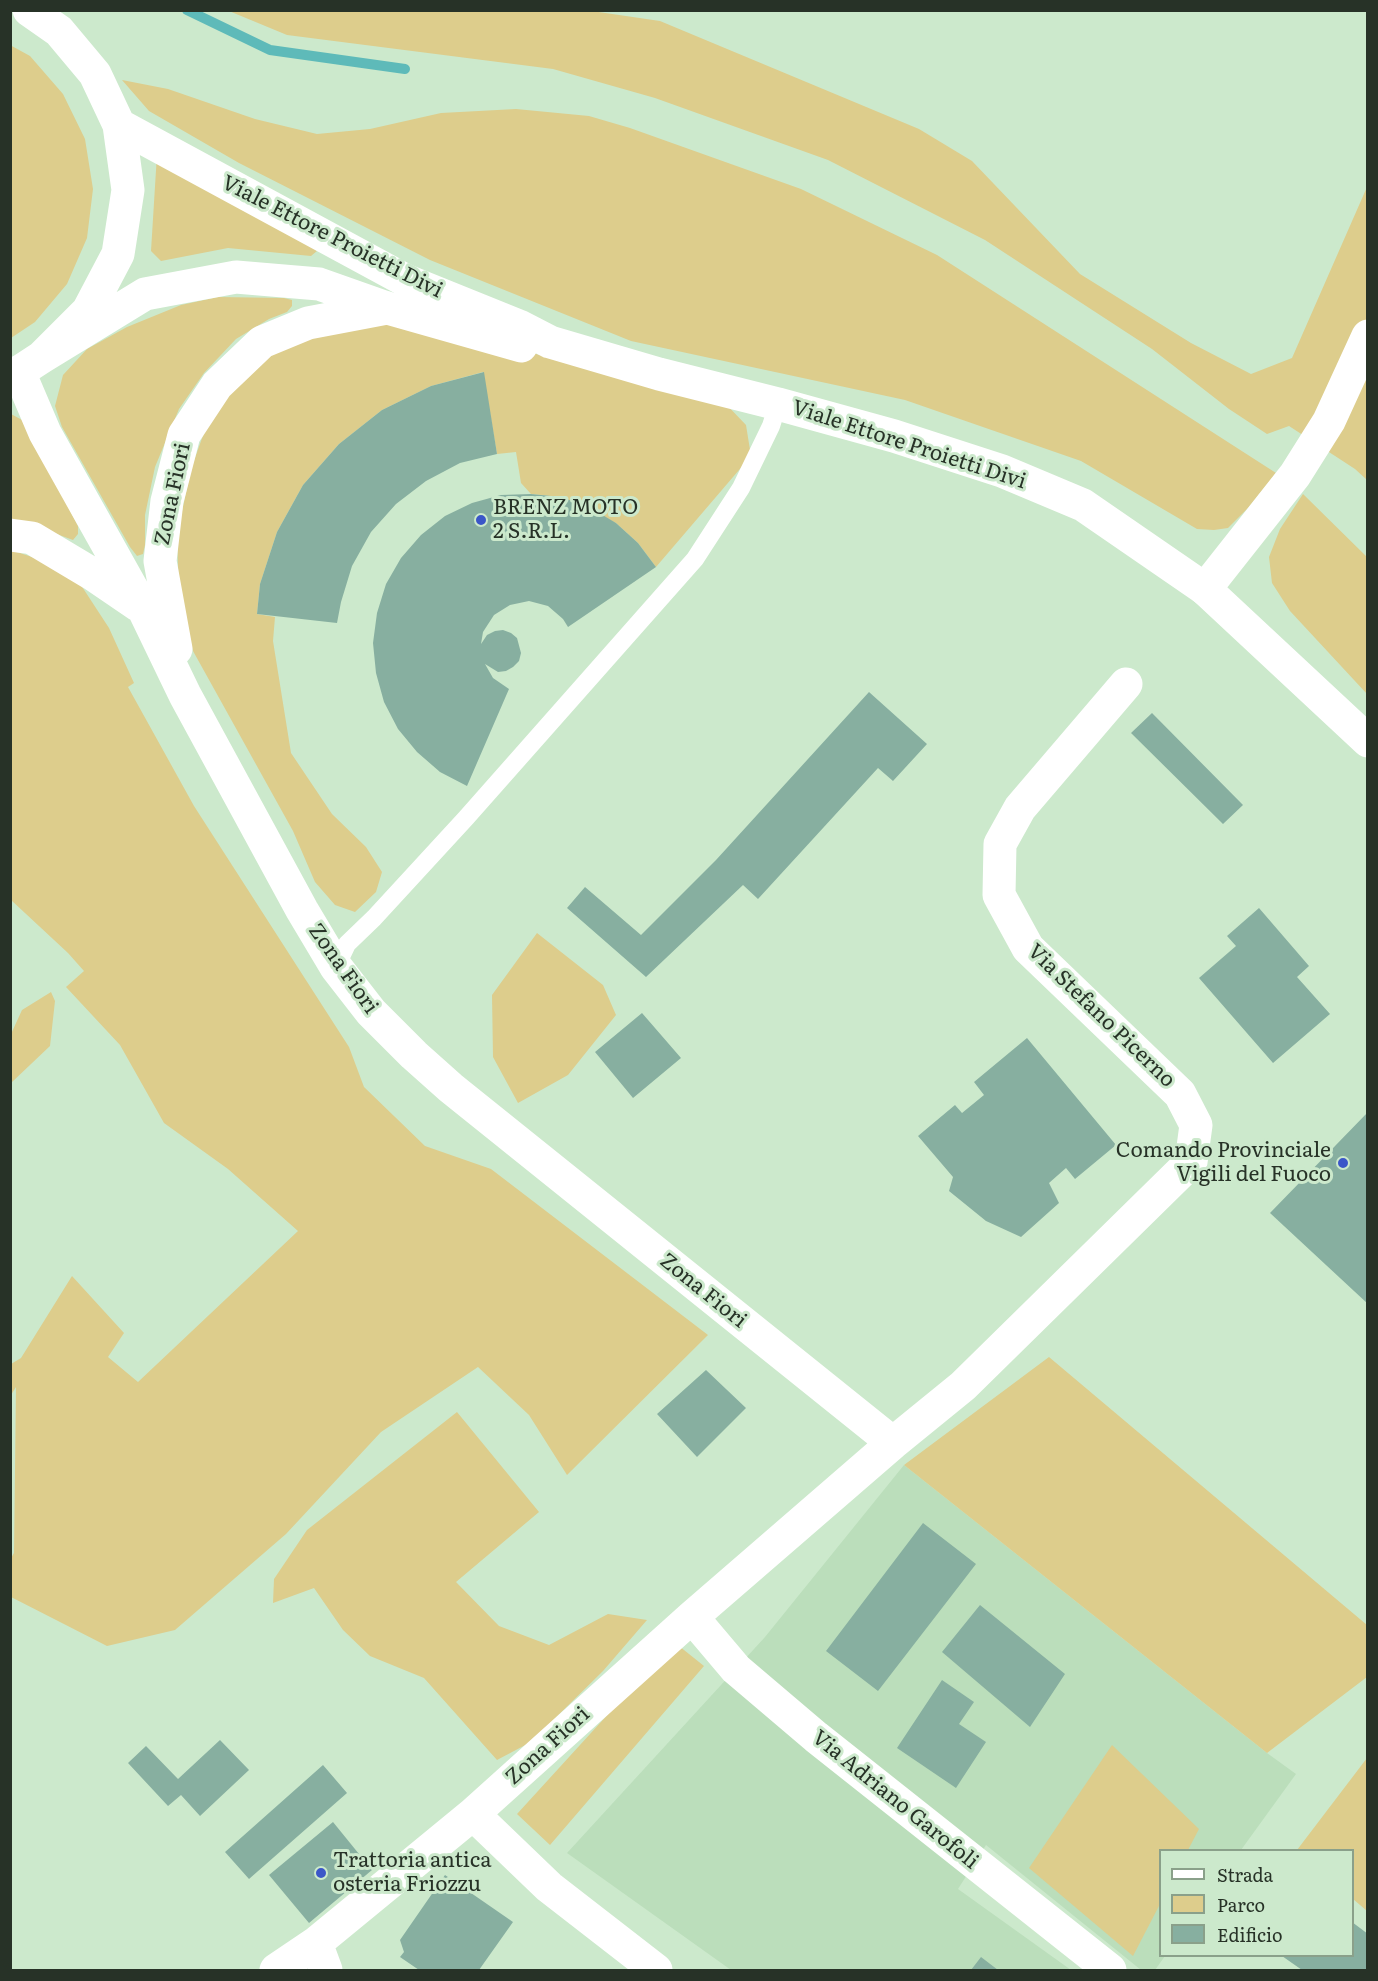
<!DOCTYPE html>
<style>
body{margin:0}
#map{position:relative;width:1378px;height:1981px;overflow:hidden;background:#cce9cc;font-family:Literata,serif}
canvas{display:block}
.frame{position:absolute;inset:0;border:12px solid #273227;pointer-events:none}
.legend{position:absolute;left:1159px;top:1849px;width:195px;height:108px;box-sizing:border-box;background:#cce9cc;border:2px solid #8aa08a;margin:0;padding:8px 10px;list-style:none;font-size:18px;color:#273227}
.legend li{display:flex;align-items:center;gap:12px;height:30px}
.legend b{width:30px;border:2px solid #8aa08a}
</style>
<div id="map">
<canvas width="1378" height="1981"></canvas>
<div class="frame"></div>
<ul class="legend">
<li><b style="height:8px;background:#fff"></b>Strada</li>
<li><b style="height:16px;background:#ddcd8c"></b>Parco</li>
<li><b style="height:16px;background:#87afa0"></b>Edificio</li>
</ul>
</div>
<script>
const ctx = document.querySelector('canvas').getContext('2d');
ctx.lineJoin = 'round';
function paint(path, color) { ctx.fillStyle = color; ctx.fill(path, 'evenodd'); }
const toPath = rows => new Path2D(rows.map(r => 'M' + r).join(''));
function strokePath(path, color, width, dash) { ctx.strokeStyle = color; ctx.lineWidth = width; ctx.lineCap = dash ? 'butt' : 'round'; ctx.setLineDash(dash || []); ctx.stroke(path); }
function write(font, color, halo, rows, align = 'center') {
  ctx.font = font + ' Literata,serif'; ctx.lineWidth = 6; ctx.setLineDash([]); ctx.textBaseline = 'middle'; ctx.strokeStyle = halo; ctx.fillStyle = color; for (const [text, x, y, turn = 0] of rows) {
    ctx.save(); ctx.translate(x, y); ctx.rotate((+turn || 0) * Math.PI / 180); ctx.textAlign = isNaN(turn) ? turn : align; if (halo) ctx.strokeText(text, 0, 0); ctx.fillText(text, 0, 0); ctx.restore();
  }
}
paint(toPath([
 [904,1465,1267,1753,1296,1774,1241,1850,1160,1850,1160,1956,1165,1956,1155,1970,1141,1970,986,1845,958,1889,1071,1970,731,1970,567,1853,765,1637]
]), '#bbdebb');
paint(toPath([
 [585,10,660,21,919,129,972,161,1080,274,1191,343,1251,374,1292,358,1367,187,1367,480,1355,469,1289,426,1267,434,1229,409,1152,349,985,240,828,160,655,98,553,69,287,35,229,11],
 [10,45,30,56,63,94,85,139,93,189,87,238,67,284,35,322,11,338],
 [122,80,168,89,255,119,317,134,370,129,441,113,516,109,589,116,630,128,801,189,937,255,1276,473,1248,508,1228,528,1214,530,1197,529,1081,461,905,400,631,341,430,260,239,163,149,111],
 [157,154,310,243,317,251,311,256,228,248,161,261,151,251],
 [218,297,284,298,292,300,292,306,287,312,269,319,236,339,204,373,179,409,155,467,145,515,145,545,143,554,137,556,130,547,62,427,55,406,63,375,87,349,127,327,181,305],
 [415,323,724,402,746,425,751,456,656,567,638,543,616,523,561,497,531,494,521,483,516,452,497,454,483,372,431,386,382,410,339,444,303,485,277,532,260,584,257,614,275,617,273,641,291,753,332,814,366,847,382,872,376,892,355,912,335,905,315,882,293,831,193,651,179,595,177,535,191,469,210,416,245,370,293,335,352,324],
 [11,414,24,421,78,526,78,534,73,540,43,529,11,522],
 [1303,494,1367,557,1367,694,1290,611,1272,583,1269,557,1280,529],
 [11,550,44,561,77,579,109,628,134,683,128,687,194,806,349,1047,364,1087,425,1146,491,1169,708,1335,567,1475,529,1415,478,1367,381,1432,286,1534,175,1630,107,1646,11,1597,11,1558,14,1553,16,1387,11,1395,11,1364,21,1358,72,1276,124,1333,108,1357,138,1382,298,1231,228,1169,164,1123,120,1045,66,987,84,971,68,953,11,900],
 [537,933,603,985,616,1015,568,1075,518,1103,493,1057,492,995],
 [51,992,55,1001,50,1046,11,1083,11,1034,22,1010],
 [1049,1357,1367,1625,1367,1677,1267,1753,904,1465],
 [457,1412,539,1512,456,1582,499,1626,549,1645,608,1614,647,1620,603,1671,531,1742,497,1760,424,1678,370,1656,343,1630,314,1588,273,1603,274,1579,307,1530],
 [674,1642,704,1666,550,1845,517,1814],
 [1112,1745,1199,1829,1188,1850,1160,1850,1160,1904,1133,1956,1029,1868],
 [1367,1758,1367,1911,1353,1899,1352,1850,1297,1850]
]), '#ddcd8c');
strokePath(toPath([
 [187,10,270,50,405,69]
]), '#5ebab9', 10);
paint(toPath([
 [484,372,497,454,460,463,426,481,396,504,371,532,352,566,341,602,337,623,257,614,260,584,277,532,303,485,339,444,382,410,431,386],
 [531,494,561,497,589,507,616,523,638,543,656,567,568,627,563,619,548,606,529,601,510,605,494,615,483,632,481,644,487,635,495,631,503,630,511,633,517,638,521,653,519,661,513,667,506,671,498,672,485,664,493,678,509,689,467,786,440,772,417,752,398,729,384,702,376,673,373,643,377,613,386,584,401,558,421,535,445,516,472,503,501,495],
 [869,692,927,744,893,781,878,768,758,899,743,885,646,977,567,908,585,887,641,935,716,860],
 [1152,713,1243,805,1223,824,1131,733],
 [1259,908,1309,966,1297,977,1330,1014,1273,1063,1199,978,1236,946,1227,936],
 [642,1013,681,1058,633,1098,595,1052],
 [1027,1038,1116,1145,1075,1179,1066,1168,1049,1183,1059,1203,1021,1237,986,1221,949,1191,953,1177,918,1136,955,1105,962,1113,984,1095,974,1082],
 [1368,1112,1368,1304,1270,1213],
 [706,1370,746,1408,697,1457,657,1414],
 [923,1523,976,1564,878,1691,826,1651],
 [980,1605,1065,1674,1030,1727,942,1652],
 [942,1680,974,1702,959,1724,986,1742,956,1788,897,1748],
 [220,1740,249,1770,200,1816,181,1795,168,1806,128,1763,146,1746,178,1779],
 [323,1765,347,1793,249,1879,225,1852],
 [333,1822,372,1870,309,1923,269,1875],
 [445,1875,513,1922,479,1970,419,1970,400,1957,404,1952,400,1940],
 [1352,1922,1368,1934,1368,1970,1302,1970,1282,1956,1352,1956],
 [981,1957,998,1970,971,1970]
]), '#87afa0');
strokePath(toPath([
 [336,967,347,944,374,918,466,818,695,559,741,488,771,426,778,404]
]), '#fff', 18);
strokePath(toPath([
 [19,372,45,433,144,610,185,695,302,910,336,967,371,1012,414,1055,451,1088,893,1443],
 [10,535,32,538,94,575,138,605],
 [1205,589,1295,475,1329,421,1368,336],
 [176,649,160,561,167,501,184,435,217,385,262,342,308,323,387,308],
 [692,1617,736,1669,816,1737,1110,1970],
 [473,1814,549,1887,656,1970],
 [316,1943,326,1970],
 [276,1970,316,1943,473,1814,692,1617,893,1443,963,1386,1191,1162,1196,1125,1180,1094,1028,948,999,895,1000,844,1020,808,1126,684]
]), '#fff', 33);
strokePath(toPath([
 [119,125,405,280,519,326,550,342,659,374,778,404,894,436,1002,471,1083,505,1205,589,1368,741],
 [42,357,145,294,236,277,319,284,387,308,521,346],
 [10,375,19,372,42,357,88,311,118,254,128,190,119,125,95,74,59,31,29,10]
]), '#fff', 33);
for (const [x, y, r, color] of [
 [481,520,6,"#3b56c8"],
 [1343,1163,6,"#3b56c8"],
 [321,1873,6,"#3b56c8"]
]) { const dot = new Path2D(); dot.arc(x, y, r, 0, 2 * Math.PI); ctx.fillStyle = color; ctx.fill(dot); strokePath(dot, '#cce9cc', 2); }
write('21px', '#273227', '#cce9cc', [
 ["Viale Ettore Proietti Divi",332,237,27],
 ["Viale Ettore Proietti Divi",909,445,18],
 ["Zona Fiori",173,494,-78],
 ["Zona Fiori",343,969,55],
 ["Via Stefano Picerno",1101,1016,44],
 ["Zona Fiori",703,1291,39],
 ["Zona Fiori",548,1746,-42],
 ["Via Adriano Garofoli",895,1800,39]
]);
write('21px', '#273227', '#cce9cc', [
 ["BRENZ MOTO",493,508],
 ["2 S.R.L.",493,532],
 ["Comando Provinciale",1331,1151,"right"],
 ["Vigili del Fuoco",1331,1175,"right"],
 ["Trattoria antica",333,1861],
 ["osteria Friozzu",333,1885]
], 'left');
</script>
